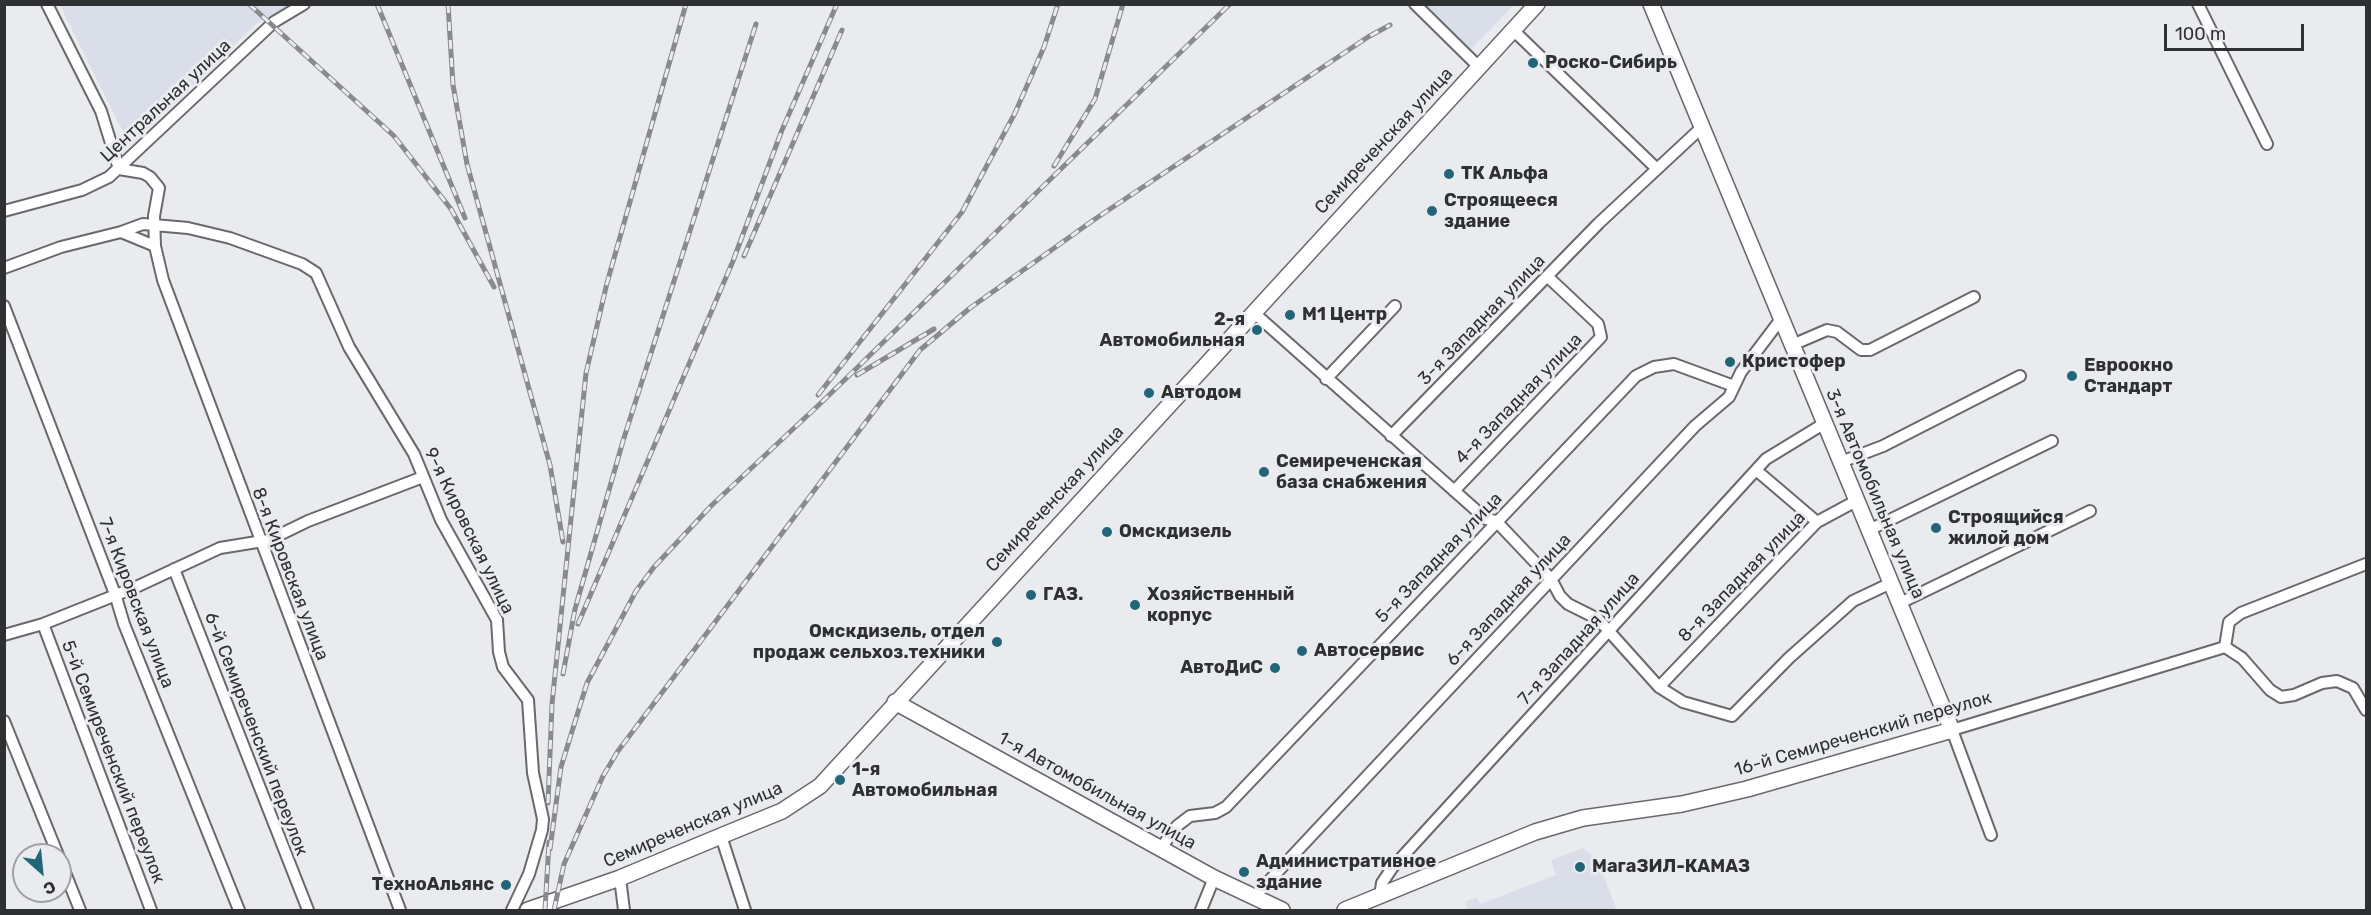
<!DOCTYPE html>
<meta charset="utf-8">
<style>
body{margin:0}
#map{position:relative;width:2371px;height:915px;overflow:hidden;background:#e9ebef;font-family:Rubik,sans-serif}
canvas{display:block}
.frame{position:absolute;inset:0;border:6px solid #2f3031;pointer-events:none}
.north{position:absolute;left:12px;top:843px;width:60px;height:60px;box-sizing:border-box;background:#e9ebef;border:2px solid #9fa0a3;border-radius:50%;rotate:153deg;font-size:16px;font-weight:700;line-height:24px;text-align:center;color:#2f3031}
.north::after{content:'';display:block;margin:auto;width:21px;height:27px;background:#236578;clip-path:polygon(50% 0,100% 100%,50% 72%,0 100%)}
.scale{position:absolute;left:2164px;top:24px;width:140px;height:27px;box-sizing:border-box;border:3px solid #2f3031;border-top:0;padding-left:8px;font-size:18px;line-height:21px;white-space:nowrap;color:#2f3031;-webkit-text-stroke:4px #e9ebef;paint-order:stroke}
</style>
<div id="map">
<canvas width="2371" height="915"></canvas>
<div class="frame"></div>
<div class="north">С</div>
<div class="scale">100 m</div>
</div>
<script>
const ctx = document.querySelector('canvas').getContext('2d');
ctx.lineJoin = 'round';
function paint(path, color) { ctx.fillStyle = color; ctx.fill(path, 'evenodd'); }
const toPath = rows => new Path2D(rows.map(r => 'M' + r).join(''));
function strokePath(path, color, width, dash) { ctx.strokeStyle = color; ctx.lineWidth = width; ctx.lineCap = dash ? 'butt' : 'round'; ctx.setLineDash(dash || []); ctx.stroke(path); }
function write(font, color, halo, rows, align = 'center') {
  ctx.font = font + ' Rubik,sans-serif'; ctx.lineWidth = 6; ctx.setLineDash([]); ctx.textBaseline = 'middle'; ctx.strokeStyle = halo; ctx.fillStyle = color; for (const [text, x, y, turn = 0] of rows) {
    ctx.save(); ctx.translate(x, y); ctx.rotate((+turn || 0) * Math.PI / 180); ctx.textAlign = isNaN(turn) ? turn : align; if (halo) ctx.strokeText(text, 0, 0); ctx.fillText(text, 0, 0); ctx.restore();
  }
}
paint(toPath([
 [60,5,291,5,256,24,130,146],
 [1420,5,1514,5,1471,49],
 [1583,848,1597,860,1617,910,1462,910,1467,908,1465,902,1477,897,1480,904,1556,875,1551,860]
]), '#dadee9');
const street = toPath([
 [47,4,101,111,119,169,143,173,150,177,159,188,154,216,155,246],
 [1415,4,1479,67],
 [2198,4,2267,144],
 [1513,30,1657,169],
 [4,211,82,190,109,177,274,22,304,4],
 [121,232,155,246,163,280,400,910],
 [4,268,61,247,121,232,143,224,188,228,230,238,302,264,316,273,349,347,414,454,441,520,497,620,499,652,503,667,528,700,533,773,543,819,542,830,529,874,512,910],
 [4,306,115,594,124,624,239,910],
 [1253,312,1486,519,1496,521,1551,579,1560,596,1568,604,1598,619,1659,687,1683,702,1732,716,1789,658,1853,601,1891,583],
 [1792,345,1827,330,1837,332,1861,350,1870,350,1974,297],
 [1326,379,1395,306],
 [1391,436,1599,223,1700,129],
 [1841,462,1883,446,2020,376],
 [1756,470,1817,522],
 [1454,491,1601,337,1598,324,1548,277],
 [1869,530,2052,441],
 [174,569,308,910],
 [1900,603,2090,511],
 [43,624,151,910],
 [4,635,43,624,136,587,220,548,269,540,308,521,423,477],
 [2225,647,2242,658,2270,690,2281,697,2294,695,2322,683,2337,681,2353,688,2366,710],
 [1659,687,1817,522,1856,501],
 [4,721,58,855],
 [1991,835,1952,730,2225,647,2229,622,2241,613,2366,564],
 [721,836,745,910],
 [1161,848,1177,826,1190,816,1215,813,1226,807,1636,376,1654,367,1674,364,1734,386],
 [60,860,80,910],
 [620,878,624,910],
 [1380,897,1382,883,1392,868,1766,459,1825,423],
 [1253,898,1695,426,1729,397,1741,372,1781,319],
 [1201,910,1214,878]
]);
const secondary = toPath([
 [895,702,1214,878,1282,910],
 [528,910,620,878,721,836,782,811,820,786,1537,4],
 [1345,910,1535,832,1583,818,1682,804,1747,789,1952,730,1651,4]
]);
strokePath(street, '#68696c', 14);
strokePath(secondary, '#68696c', 18);
strokePath(street, '#fff', 10);
strokePath(secondary, '#fff', 15);
const rail = toPath([
 [249,4,394,136,451,209,494,287],
 [377,4,465,218],
 [448,4,453,85,467,164,550,465,563,542],
 [1054,166,1095,99,1123,4],
 [744,256,842,30],
 [857,375,934,329],
 [818,395,962,212,1015,113,1044,47,1058,4],
 [578,624,733,261,782,130,837,4],
 [563,674,575,609,623,441,756,24],
 [548,803,552,704,586,373,607,283,686,4],
 [550,849,561,767,587,683,636,591,654,567,712,505,824,400,1230,4],
 [545,910,549,842],
 [554,910,564,864,603,776,618,751,920,350,970,308,1095,219,1368,37,1390,25]
]);
strokePath(rail, '#898a8d', 5);
strokePath(rail, '#e9ebef', 3, [9]);
for (const [x, y, r, color] of [
 [1533,63,6,"#236578"],
 [1449,174,6,"#236578"],
 [1432,211,6,"#236578"],
 [1290,315,6,"#236578"],
 [1257,330,6,"#236578"],
 [1730,362,6,"#236578"],
 [2072,376,6,"#236578"],
 [1149,393,6,"#236578"],
 [1264,472,6,"#236578"],
 [1936,528,6,"#236578"],
 [1107,532,6,"#236578"],
 [1031,595,6,"#236578"],
 [1135,605,6,"#236578"],
 [997,642,6,"#236578"],
 [1302,651,6,"#236578"],
 [1275,668,6,"#236578"],
 [840,780,6,"#236578"],
 [1580,867,6,"#236578"],
 [1244,872,6,"#236578"],
 [506,885,6,"#236578"]
]) { const dot = new Path2D(); dot.arc(x, y, r, 0, 2 * Math.PI); ctx.fillStyle = color; ctx.fill(dot); strokePath(dot, '#e9ebef', 2); }
write('bold 18px', '#2f3031', '#e9ebef', [
 ["Роско-Сибирь",1545,63],
 ["ТК Альфа",1461,174],
 ["Строящееся",1444,201],
 ["здание",1444,222],
 ["М1 Центр",1302,315],
 ["2-я",1245,320,"right"],
 ["Автомобильная",1245,341,"right"],
 ["Кристофер",1742,362],
 ["Евроокно",2084,366],
 ["Стандарт",2084,387],
 ["Автодом",1161,393],
 ["Семиреченская",1276,462],
 ["база снабжения",1276,483],
 ["Строящийся",1948,518],
 ["жилой дом",1948,539],
 ["Омскдизель",1119,532],
 ["ГАЗ.",1043,595],
 ["Хозяйственный",1147,595],
 ["корпус",1147,616],
 ["Омскдизель, отдел",985,632,"right"],
 ["продаж сельхоз.техники",985,653,"right"],
 ["Автосервис",1314,651],
 ["АвтоДиС",1263,668,"right"],
 ["1-я",852,770],
 ["Автомобильная",852,791],
 ["Административное",1256,862],
 ["здание",1256,883],
 ["МагаЗИЛ-КАМАЗ",1592,867],
 ["ТехноАльянс",494,885,"right"]
], 'left');
write('18px', '#2f3031', '#e9ebef', [
 ["Центральная улица",166,101,-43],
 ["Семиреченская улица",1384,141,-47],
 ["3-я Западная улица",1482,320,-46],
 ["4-я Западная улица",1519,399,-46],
 ["3-я Автомобильная улица",1875,494,67],
 ["Семиреченская улица",1055,499,-47],
 ["9-я Кировская улица",469,531,64],
 ["5-я Западная улица",1439,558,-46],
 ["8-я Кировская улица",290,574,69],
 ["8-я Западная улица",1742,577,-46],
 ["6-я Западная улица",1509,600,-47],
 ["7-я Кировская улица",136,603,69],
 ["7-я Западная улица",1579,639,-48],
 ["6-й Семиреченский переулок",256,734,69],
 ["16-й Семиреченский переулок",1863,734,-16],
 ["5-й Семиреченский переулок",113,762,69],
 ["1-я Автомобильная улица",1097,791,29],
 ["Семиреченская улица",693,825,-23]
]);
</script>
